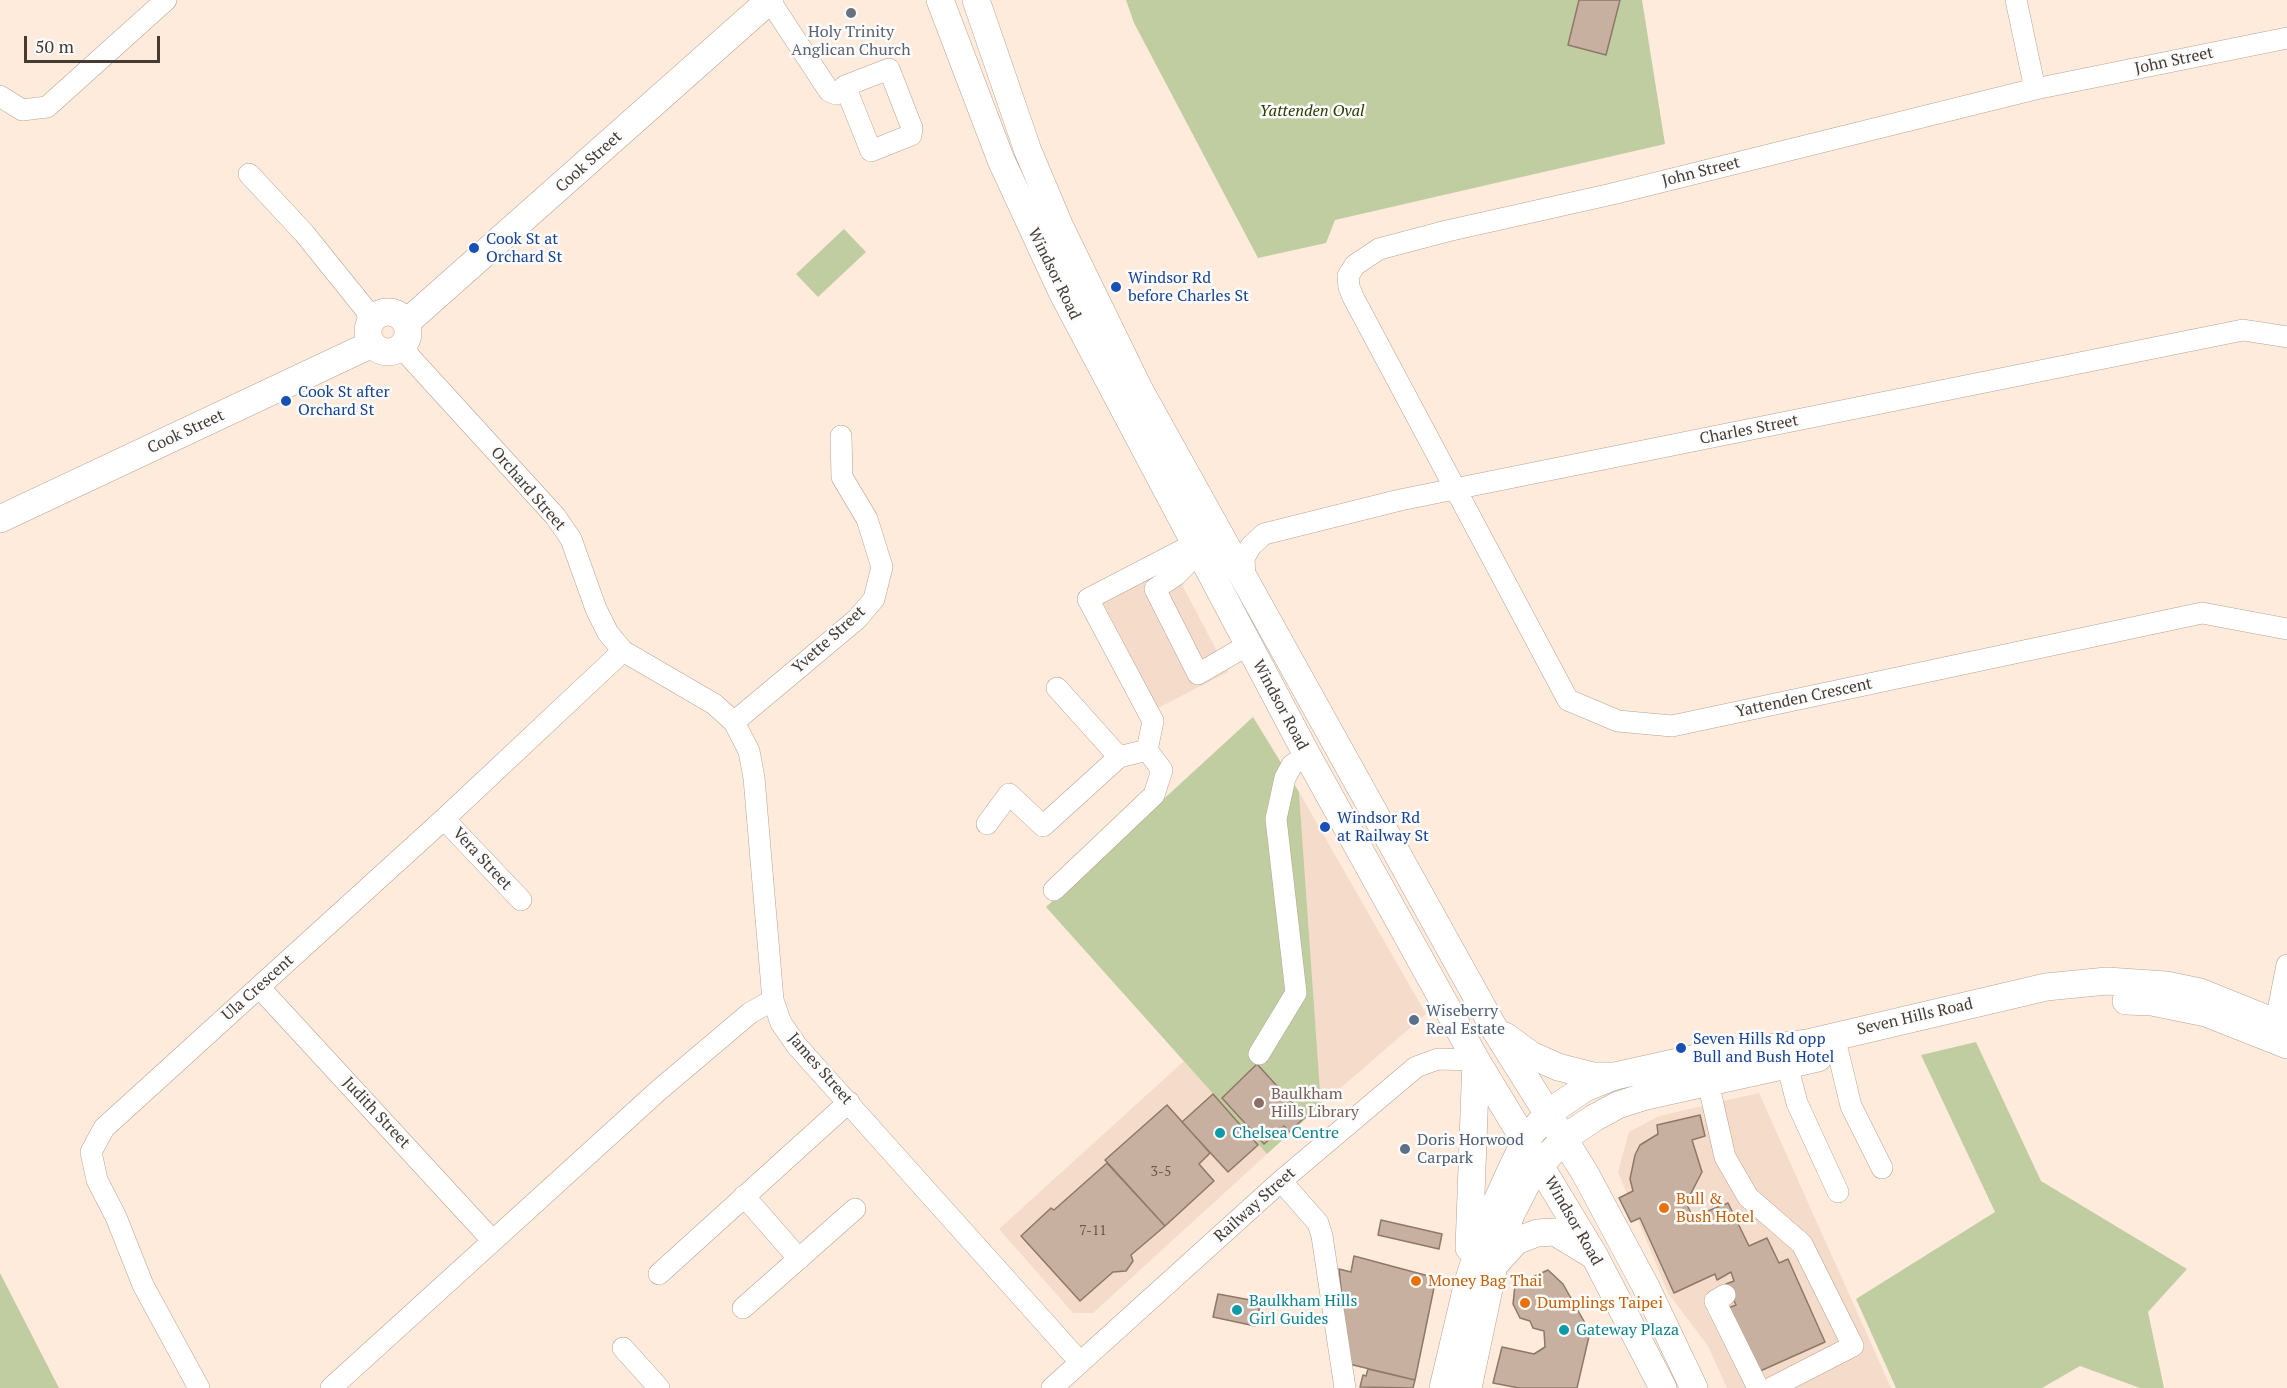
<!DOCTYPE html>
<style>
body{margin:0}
#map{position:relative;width:2287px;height:1388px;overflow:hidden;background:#feebdc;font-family:"PT Serif",serif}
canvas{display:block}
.scale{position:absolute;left:24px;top:36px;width:136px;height:27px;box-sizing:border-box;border:3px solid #443b34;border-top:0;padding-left:8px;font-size:18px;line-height:21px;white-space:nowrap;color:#443b34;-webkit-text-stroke:4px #fcfcfc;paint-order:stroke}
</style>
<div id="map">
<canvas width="2287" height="1388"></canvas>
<div class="scale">50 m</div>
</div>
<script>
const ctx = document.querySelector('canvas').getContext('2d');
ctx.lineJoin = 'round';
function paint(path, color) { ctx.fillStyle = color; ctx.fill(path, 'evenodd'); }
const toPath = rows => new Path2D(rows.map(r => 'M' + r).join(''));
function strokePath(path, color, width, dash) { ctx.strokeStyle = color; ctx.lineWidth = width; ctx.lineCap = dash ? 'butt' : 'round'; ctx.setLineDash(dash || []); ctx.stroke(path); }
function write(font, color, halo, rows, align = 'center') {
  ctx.font = font + ' "PT Serif",serif'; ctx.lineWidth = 5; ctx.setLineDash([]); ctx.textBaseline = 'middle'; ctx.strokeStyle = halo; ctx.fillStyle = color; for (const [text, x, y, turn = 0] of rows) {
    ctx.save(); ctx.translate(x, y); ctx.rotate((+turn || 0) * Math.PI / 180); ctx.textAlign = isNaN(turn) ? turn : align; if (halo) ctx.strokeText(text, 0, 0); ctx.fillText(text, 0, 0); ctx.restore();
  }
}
paint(toPath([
 [1172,566,1228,672,1158,708,1102,601],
 [1299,792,1426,1014,1321,1105],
 [1184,1061,1267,1154,1093,1313,1073,1313,999,1229],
 [1759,1093,1891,1388,1727,1388,1708,1346,1668,1293,1618,1172,1629,1132,1659,1116]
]), '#f4dbca');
paint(toPath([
 [1126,0,1642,0,1665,144,1335,220,1326,243,1258,258,1134,23],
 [844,229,866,252,818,297,796,274],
 [1253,717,1299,792,1321,1105,1267,1154,1046,907],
 [1976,1042,2041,1181,2187,1269,2148,1312,2164,1388,2140,1388,2080,1366,2042,1388,1896,1388,1856,1299,1995,1212,1921,1055],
 [0,1273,59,1388,0,1388]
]), '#c0cda0');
const building = toPath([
 [1579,0,1620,0,1606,55,1568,45,1579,0],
 [1257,1064,1305,1117,1289,1132,1284,1126,1264,1144,1222,1098,1257,1064],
 [1213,1094,1258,1145,1228,1172,1182,1122,1213,1094],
 [1167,1105,1210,1153,1199,1164,1214,1181,1165,1226,1105,1160,1167,1105],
 [1700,1115,1705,1136,1692,1140,1702,1172,1686,1203,1693,1217,1728,1203,1749,1246,1767,1238,1779,1263,1788,1259,1825,1342,1758,1372,1725,1309,1736,1305,1726,1284,1734,1281,1731,1272,1717,1280,1715,1274,1674,1293,1640,1218,1631,1222,1619,1198,1633,1191,1630,1179,1635,1155,1640,1145,1658,1134,1657,1125,1700,1115],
 [1107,1163,1165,1226,1131,1255,1133,1261,1126,1271,1113,1272,1080,1301,1021,1236,1051,1208,1054,1210,1107,1163],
 [1381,1220,1442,1234,1439,1249,1378,1235,1381,1220],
 [1354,1256,1436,1278,1415,1380,1349,1364,1339,1269,1351,1272,1354,1256],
 [1548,1270,1563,1284,1590,1332,1577,1388,1519,1388,1493,1383,1502,1347,1534,1354,1545,1347,1544,1331,1533,1328,1530,1321,1520,1318,1513,1304,1515,1285,1548,1270],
 [1218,1294,1261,1302,1255,1326,1213,1317,1218,1294],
 [1368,1369,1415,1380,1413,1388,1360,1387,1363,1375,1366,1376,1368,1369]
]);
paint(building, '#c7b09f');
strokePath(building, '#8e7868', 1.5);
const minor = toPath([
 [2016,0,2035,89],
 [770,1,829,91,836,94,845,86,889,69,912,128,911,135,871,151,845,86],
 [2287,38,2035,89,1612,194,1447,231,1379,249,1355,265,1348,276,1349,287,1353,297,1568,700,1618,721,1672,726,2202,613,2287,629],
 [0,96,22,110,47,107,166,0],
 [249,174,304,233,366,310,370,323],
 [404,344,409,356,555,516,571,539,596,609,608,633,623,651,714,704,734,722,749,751,754,778,773,1000,781,1023,797,1046,1080,1362],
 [1198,553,1176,575,1155,589,1198,674,1248,645],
 [1245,579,1244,558,1251,546,1264,534,1400,500,2243,330,2287,337],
 [1057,688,1119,757],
 [734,722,857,619,874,599,882,567,867,519,842,477,841,436],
 [444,819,521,900],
 [987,824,1009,794,1043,826,1119,757,1147,750],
 [1054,890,1154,795,1162,770,1147,750,1153,721,1088,599,1194,544],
 [259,987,492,1240],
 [2273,1036,2287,965],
 [1838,1052,1851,1106,1882,1168],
 [1259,1054,1296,993,1276,819,1285,778,1292,765,1307,755],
 [1787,1064,1797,1103,1838,1192],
 [1708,1082,1725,1157,1748,1197,1802,1244,1853,1346,1771,1388],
 [1281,1181,1318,1223,1322,1236,1345,1388],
 [744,1196,799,1259],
 [659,1274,849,1102],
 [1725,1295,1715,1301,1758,1388],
 [743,1308,855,1209],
 [623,1348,659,1388],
 [199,1388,143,1285,116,1217,97,1180,91,1152,104,1128,444,819,623,651],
 [331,1388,659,1090,750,1013,773,1000],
 [1052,1388,1281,1181,1416,1067,1438,1059,1476,1060]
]);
const major = toPath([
 [940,0,1001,160,1063,294,1307,755,1476,1060,1594,1255,1663,1388],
 [976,0,1028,151,1060,227,1139,389,1494,1028,1585,1173,1645,1285,1694,1388],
 '368 332a20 20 0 1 1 40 0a20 20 0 1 1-40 0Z',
 [406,323,770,0],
 [0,519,372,344],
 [2126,1001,2152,1002,2206,1013,2287,1045],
 [1505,1036,1531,1055,1558,1067,1593,1076,1612,1076],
 [1469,1248,1476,1060],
 [1497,1262,1516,1241,1537,1233,1555,1232,1591,1254],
 [1443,1388,1468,1282,1487,1223,1511,1170,1525,1141,1548,1113,1585,1088,1615,1076,1701,1057,1808,1043,2046,987,2107,981,2166,985,2200,992,2287,1027],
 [1468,1388,1494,1265,1511,1214,1529,1179,1563,1139,1594,1118,1618,1105,1646,1096,1818,1058]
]);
strokePath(minor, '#b8a291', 22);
strokePath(major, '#b8a291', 28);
strokePath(minor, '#fff', 21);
strokePath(major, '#fff', 27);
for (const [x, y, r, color] of [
 [851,13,6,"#6b7280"],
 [474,248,6,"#1a4fb4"],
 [1116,287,6,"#1a4fb4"],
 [286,401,6,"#1a4fb4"],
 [1325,827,6,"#1a4fb4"],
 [1414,1020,6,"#5c6f8a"],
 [1681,1048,6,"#1a4fb4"],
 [1259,1103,6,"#8d6e63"],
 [1220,1133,6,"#0f9aa8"],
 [1405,1149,6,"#5c6f8a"],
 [1664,1208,6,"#e8710a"],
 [1416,1281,6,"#e8710a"],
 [1525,1303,6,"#e8710a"],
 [1237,1310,6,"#0f9aa8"],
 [1564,1330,6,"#0f9aa8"]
]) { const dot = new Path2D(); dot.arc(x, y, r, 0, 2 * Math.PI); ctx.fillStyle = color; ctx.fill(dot); strokePath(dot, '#fcfcfc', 2); }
write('14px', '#65584f', null, [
 ["3-5",1161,1172],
 ["7-11",1093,1231]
]);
write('16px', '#5b616d', '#fcfcfc', [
 ["Holy Trinity",851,32],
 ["Anglican Church",851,50]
]);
write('16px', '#443b34', '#fcfcfc', [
 ["John Street",2174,61,-12],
 ["Cook Street",589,162,-42],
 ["John Street",1701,172,-14],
 ["Windsor Road",1054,274,64],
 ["Charles Street",1749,430,-11],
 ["Cook Street",186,432,-25],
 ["Orchard Street",528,489,49],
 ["Yvette Street",829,640,-42],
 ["Yattenden Crescent",1804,698,-12],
 ["Windsor Road",1280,705,62],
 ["Vera Street",482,859,47],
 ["Ula Crescent",258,988,-42],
 ["Seven Hills Road",1915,1017,-13],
 ["James Street",820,1069,49],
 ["Judith Street",376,1113,47],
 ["Railway Street",1255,1205,-42],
 ["Windsor Road",1573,1221,60]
]);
write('italic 16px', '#2e3900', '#fcfcfc', [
 ["Yattenden Oval",1312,111]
]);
write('16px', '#164399', '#fcfcfc', [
 ["Cook St at",486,239],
 ["Orchard St",486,257],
 ["Windsor Rd",1128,278],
 ["before Charles St",1128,296],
 ["Cook St after",298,392],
 ["Orchard St",298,410],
 ["Windsor Rd",1337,818],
 ["at Railway St",1337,836],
 ["Seven Hills Rd opp",1693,1039],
 ["Bull and Bush Hotel",1693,1057]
], 'left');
write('16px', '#4e5e75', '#fcfcfc', [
 ["Wiseberry",1426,1011],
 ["Real Estate",1426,1029],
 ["Doris Horwood",1417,1140],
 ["Carpark",1417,1158]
], 'left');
write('16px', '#785e54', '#fcfcfc', [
 ["Baulkham",1271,1094],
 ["Hills Library",1271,1112]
], 'left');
write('16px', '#0d838f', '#fcfcfc', [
 ["Chelsea Centre",1232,1133],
 ["Baulkham Hills",1249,1301],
 ["Girl Guides",1249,1319],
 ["Gateway Plaza",1576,1330]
], 'left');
write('16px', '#c56008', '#fcfcfc', [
 ["Bull &",1676,1199],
 ["Bush Hotel",1676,1217],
 ["Money Bag Thai",1428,1281],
 ["Dumplings Taipei",1537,1303]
], 'left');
</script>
